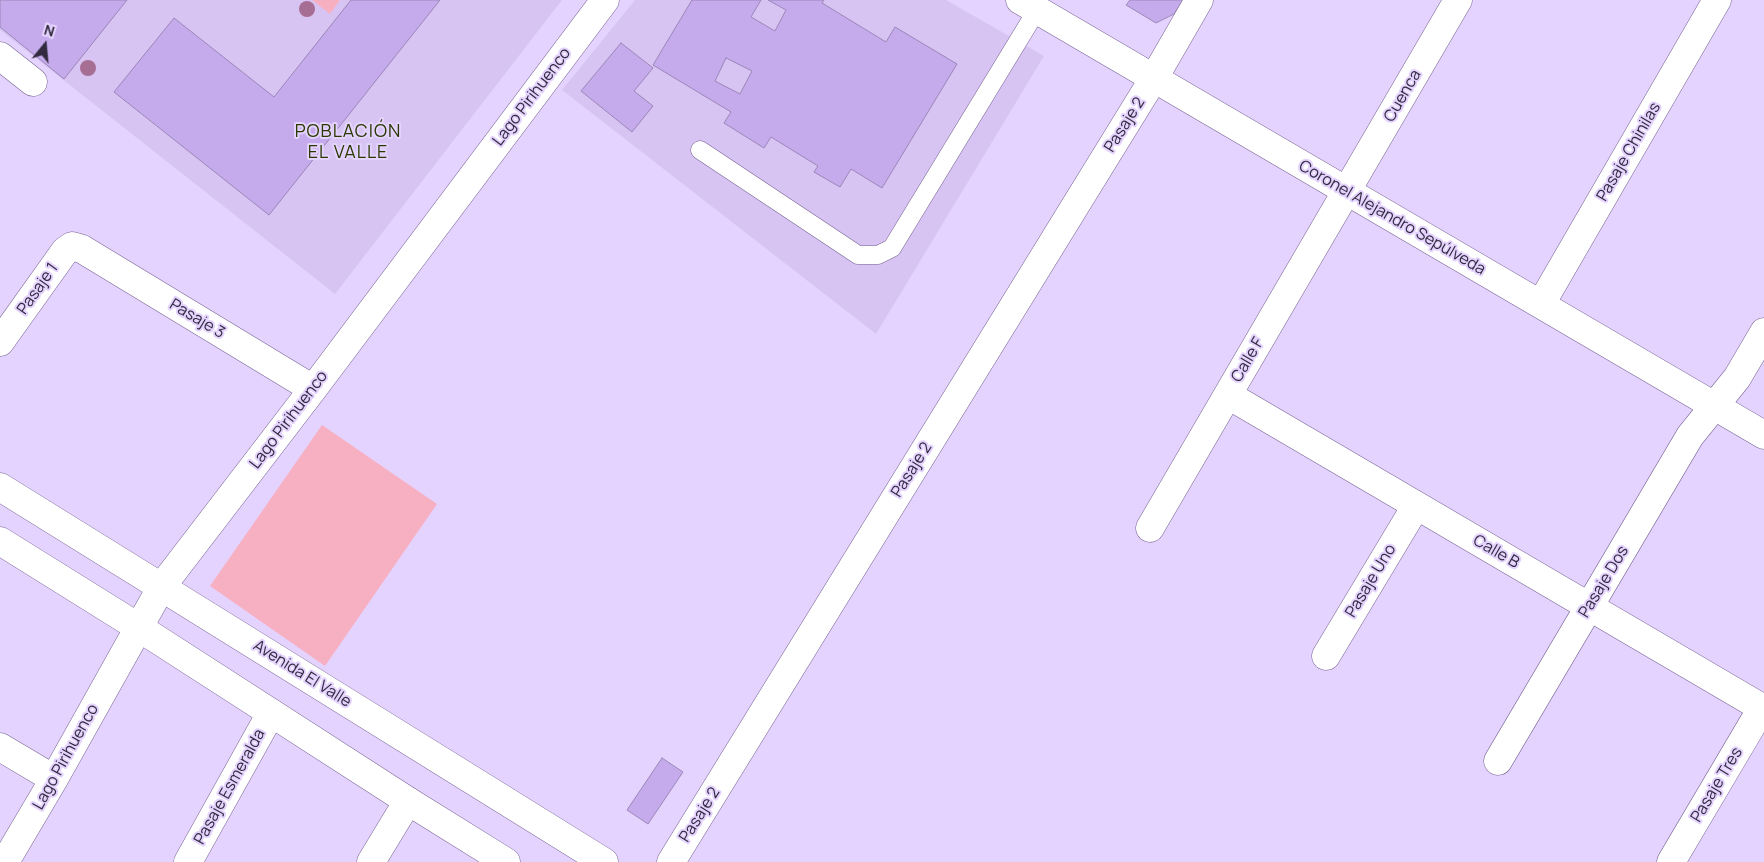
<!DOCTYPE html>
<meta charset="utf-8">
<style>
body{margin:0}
#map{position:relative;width:1764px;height:862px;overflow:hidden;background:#e4d3fe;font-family:Manrope,sans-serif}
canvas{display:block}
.north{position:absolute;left:20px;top:20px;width:50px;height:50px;-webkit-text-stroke:4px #e4d3fe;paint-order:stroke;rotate:17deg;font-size:14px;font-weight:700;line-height:20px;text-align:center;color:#322a3e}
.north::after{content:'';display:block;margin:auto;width:18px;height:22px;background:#322a3e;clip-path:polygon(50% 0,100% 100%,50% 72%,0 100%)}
</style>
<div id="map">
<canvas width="1764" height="862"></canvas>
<div class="north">N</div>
</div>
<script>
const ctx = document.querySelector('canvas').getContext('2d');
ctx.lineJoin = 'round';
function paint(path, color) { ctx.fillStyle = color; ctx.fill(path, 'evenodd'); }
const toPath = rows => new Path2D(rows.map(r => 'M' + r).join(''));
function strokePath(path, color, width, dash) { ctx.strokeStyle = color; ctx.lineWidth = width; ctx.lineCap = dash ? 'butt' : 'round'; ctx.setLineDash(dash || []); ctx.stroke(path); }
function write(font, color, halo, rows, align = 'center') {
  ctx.font = font + ' Manrope,sans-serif'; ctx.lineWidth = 4; ctx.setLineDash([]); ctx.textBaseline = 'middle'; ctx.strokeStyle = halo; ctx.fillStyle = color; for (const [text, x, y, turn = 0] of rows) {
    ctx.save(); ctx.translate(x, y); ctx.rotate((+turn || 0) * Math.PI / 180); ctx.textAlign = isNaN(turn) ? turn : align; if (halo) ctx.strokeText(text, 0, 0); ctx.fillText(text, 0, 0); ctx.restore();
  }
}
paint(toPath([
 [0,0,562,0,335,294,0,30],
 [635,0,946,0,1044,56,876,334,562,90]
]), '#d7c4f3');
paint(toPath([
 [312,0,340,0,330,14],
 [322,425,437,504,325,666,210,586]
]), '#f7b0c1');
const building = toPath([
 [0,0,127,0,64,79,0,27,0,0],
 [351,0,440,0,269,215,114,92,174,18,274,97,351,0],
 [692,0,761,0,751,17,775,31,786,10,768,0,824,0,822,3,886,42,895,27,957,64,882,188,851,169,840,187,814,172,818,166,771,137,764,148,724,123,731,112,653,65,692,0],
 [726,58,752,71,740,94,715,81,726,58],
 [1130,0,1183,0,1174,14,1156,23,1126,5,1130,0],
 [621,43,653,68,634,91,653,106,632,132,581,91,621,43],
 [662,758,683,772,648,824,627,810,662,758]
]);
paint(building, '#c5aaec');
strokePath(building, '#9c87b9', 1);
const service = toPath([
 [700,150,858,255,878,255,892,248,1037,10]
]);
const minor = toPath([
 [0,56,33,82],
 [1541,304,1717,0],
 [0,342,65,251,72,246,82,249,313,389],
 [1228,395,1764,709],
 [1150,528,1458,0],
 [1326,656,1416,506],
 [0,747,54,779],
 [1498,761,1690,436,1737,378,1764,332],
 [5,862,54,779,162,586,313,389,605,0],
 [188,862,271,713],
 [371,862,408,801],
 [671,862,1154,78,1199,0],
 [1671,862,1762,708]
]);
const tertiary = toPath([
 [1020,0,1764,435],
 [0,487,604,862],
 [0,541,138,627,408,801,506,862]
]);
strokePath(service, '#776393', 19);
strokePath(minor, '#776393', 29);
strokePath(tertiary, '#776393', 29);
strokePath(service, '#fff', 18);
strokePath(minor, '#fff', 28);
strokePath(tertiary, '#fff', 28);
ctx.fillStyle = '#a76e93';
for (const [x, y] of [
 [307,9],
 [88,68]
]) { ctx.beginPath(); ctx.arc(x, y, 8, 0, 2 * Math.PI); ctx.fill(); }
write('16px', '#322a3e', '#e4d3fe', [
 ["Cuenca",1403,96,-60],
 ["Lago Pirihuenco",532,97,-53],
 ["Pasaje 2",1125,125,-58],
 ["Pasaje Chinilas",1629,152,-60],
 ["Coronel Alejandro Sepúlveda",1392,218,30],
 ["Pasaje 1",38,289,-55],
 ["Pasaje 3",197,319,31],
 ["Calle F",1248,360,-60],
 ["Lago Pirihuenco",289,420,-53],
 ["Pasaje 2",912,470,-58],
 ["Calle B",1496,552,30],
 ["Pasaje Uno",1371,581,-59],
 ["Pasaje Dos",1604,582,-59],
 ["Avenida El Valle",302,674,32],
 ["Lago Pirihuenco",66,757,-61],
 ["Pasaje Tres",1717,785,-59],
 ["Pasaje Esmeralda",230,787,-61],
 ["Pasaje 2",700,815,-58]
]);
ctx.letterSpacing = '1px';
write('18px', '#2b3900', '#e4d3fe', [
 ["POBLACIÓN",348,132],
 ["EL VALLE",348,153]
]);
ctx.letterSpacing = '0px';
</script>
